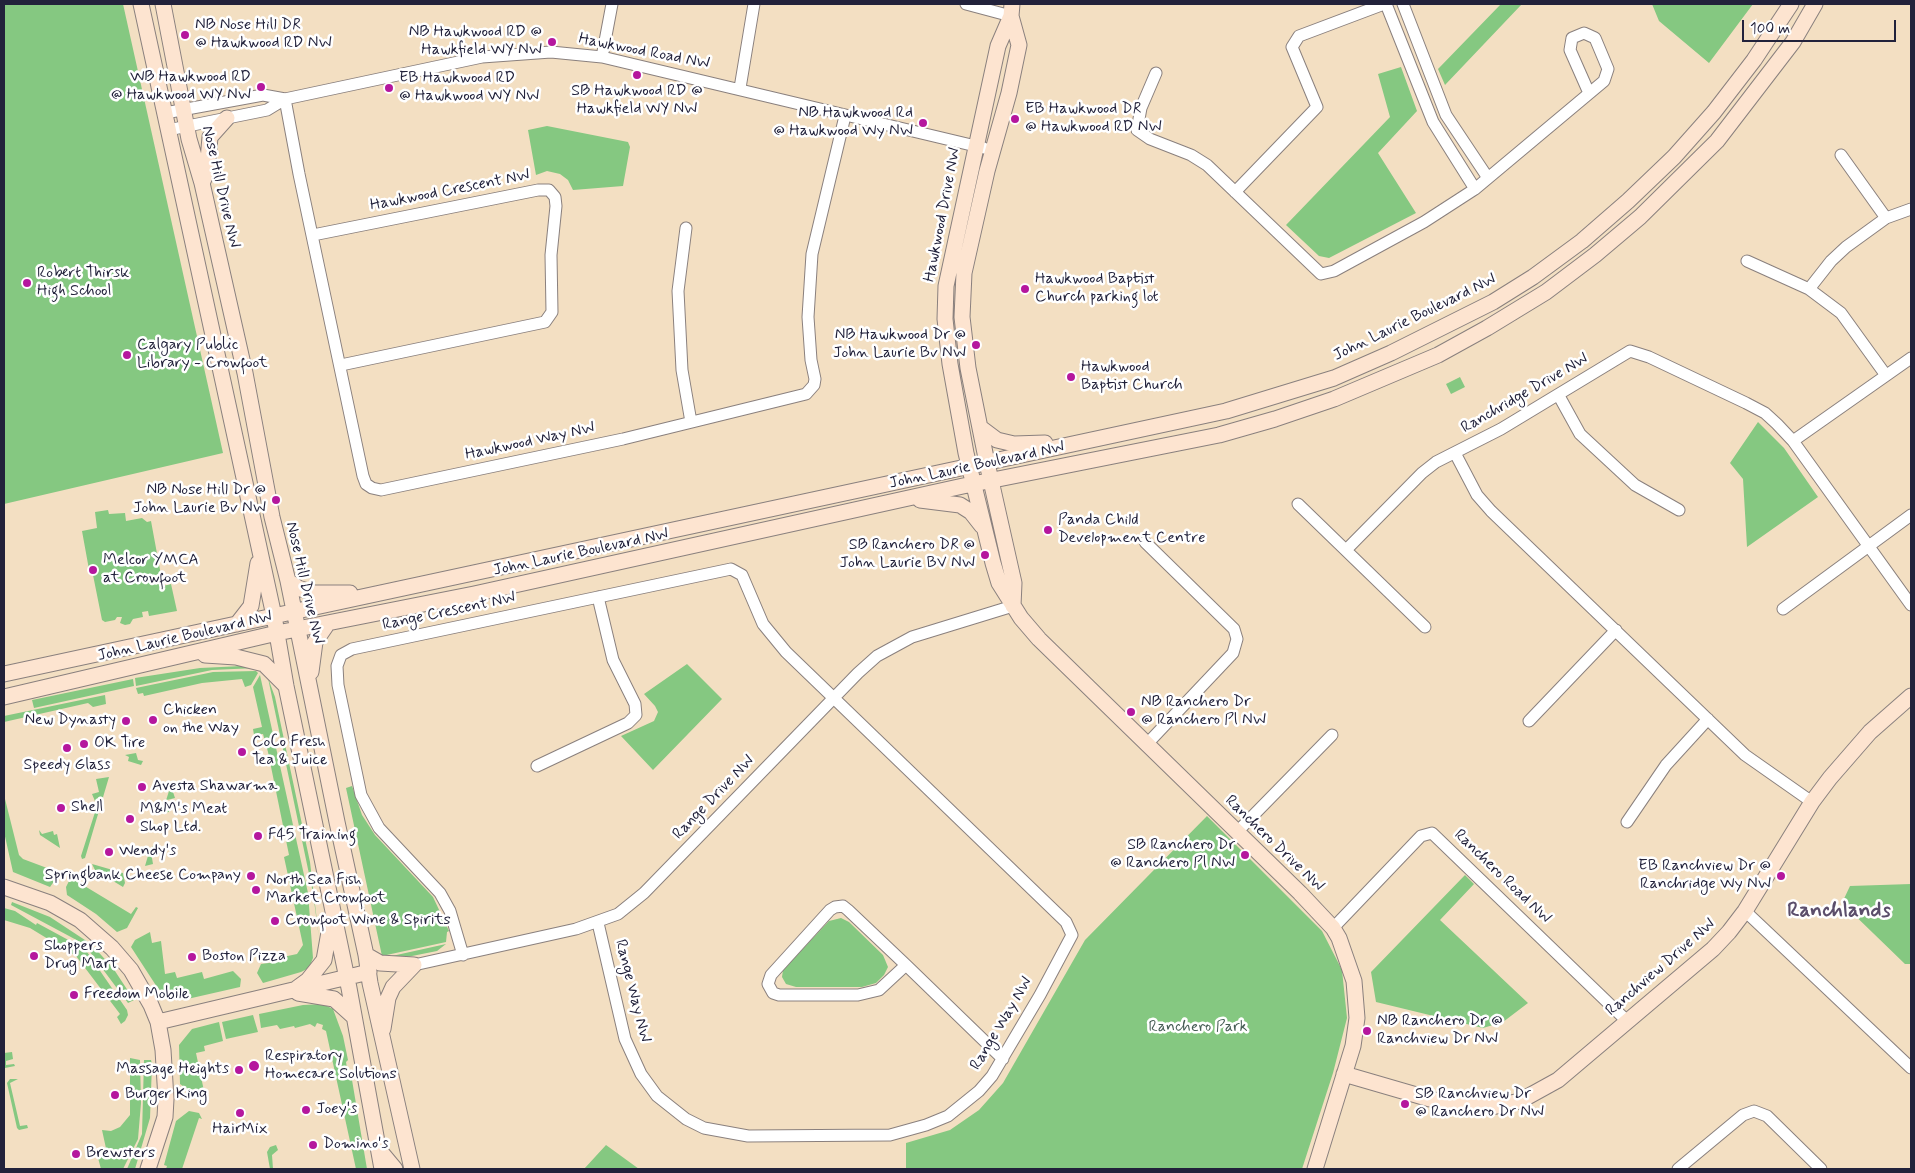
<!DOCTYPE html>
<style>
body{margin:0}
#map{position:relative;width:1915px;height:1173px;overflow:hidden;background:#f3dfc2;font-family:Mynerve,sans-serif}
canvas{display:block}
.frame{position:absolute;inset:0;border:5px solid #22223b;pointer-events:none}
.scale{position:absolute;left:1742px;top:20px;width:154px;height:22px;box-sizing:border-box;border:2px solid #22223b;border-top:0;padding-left:6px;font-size:15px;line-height:18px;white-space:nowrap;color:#22223b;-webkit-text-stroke:4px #fff;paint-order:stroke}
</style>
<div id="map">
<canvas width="1915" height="1173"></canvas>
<div class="frame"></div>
<div class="scale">100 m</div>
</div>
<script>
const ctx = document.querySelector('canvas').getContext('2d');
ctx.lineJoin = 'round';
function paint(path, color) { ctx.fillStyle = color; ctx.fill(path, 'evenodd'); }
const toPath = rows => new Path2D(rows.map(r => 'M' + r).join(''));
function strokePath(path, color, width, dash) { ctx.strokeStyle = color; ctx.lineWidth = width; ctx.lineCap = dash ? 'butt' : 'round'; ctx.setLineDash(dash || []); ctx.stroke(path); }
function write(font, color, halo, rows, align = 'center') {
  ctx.font = font + ' Mynerve,sans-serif'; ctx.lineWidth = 5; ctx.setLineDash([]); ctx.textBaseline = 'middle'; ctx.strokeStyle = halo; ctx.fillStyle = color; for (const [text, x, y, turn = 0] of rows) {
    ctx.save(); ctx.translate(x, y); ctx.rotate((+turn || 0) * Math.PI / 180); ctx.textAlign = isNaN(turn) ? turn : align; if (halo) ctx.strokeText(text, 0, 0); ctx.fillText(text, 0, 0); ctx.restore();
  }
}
paint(toPath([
 [4,4,123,4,223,453,4,504],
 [1501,4,1522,4,1445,85,1438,69],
 [1652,4,1753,4,1709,63,1659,21],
 [1401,67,1417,111,1378,153,1416,213,1329,258,1319,256,1286,225,1390,117,1378,74],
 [547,126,628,142,630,147,623,186,573,190,568,180,560,174,547,171,536,175,528,130],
 [1460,377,1465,387,1451,394,1446,384],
 [1758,422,1784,448,1818,497,1747,547,1743,479,1730,463],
 [108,510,109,514,125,513,126,521,142,518,147,522,151,521,163,586,171,584,177,611,149,616,148,611,142,612,143,617,133,619,130,624,125,625,120,623,122,617,117,617,115,620,105,622,102,620,93,575,90,575,82,531,97,528,95,512],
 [687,664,722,699,653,770,621,736,654,721,658,712,655,706,644,694],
 [242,666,256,668,212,670,136,686,135,678,200,668],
 [256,671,258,673,251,685,245,687,242,679,202,683,144,696,143,693,138,694,136,688,213,672],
 [260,675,308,893,313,958,309,968,301,972,263,983,257,973,261,964,284,961,283,957,297,954,303,945,284,857,289,855,268,752,263,734,254,735,253,729,262,727,253,687],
 [268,678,275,697,310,862,319,938,313,893],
 [133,679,134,686,34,708,32,700],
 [105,695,106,704,93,707,88,703,4,722,4,716],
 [136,753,138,760,143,761,141,765,128,761,129,757,125,755],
 [109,777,85,858,82,859,81,856,97,806,92,794,99,792,96,779],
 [352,786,362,815,375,835,433,897,449,931,447,932,446,942,382,956,346,788],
 [172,789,175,798,167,800,169,812,162,813,169,791],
 [4,795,19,855,23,859,47,868,53,873,55,880,50,887,13,872,4,832],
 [1207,816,1322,931,1342,970,1347,1018,1333,1073,1302,1169,906,1169,906,1143,950,1130,979,1110,1003,1083,1085,940],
 [39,830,42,834,53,831,54,835,57,834,60,848,40,835],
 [153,846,159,851,151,852,153,864,145,866,150,849],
 [92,864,123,873,125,883,123,887,95,870],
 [1465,875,1474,884,1440,920,1528,1003,1503,1022,1483,1028,1376,1002,1371,972],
 [73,879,131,914,136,907,138,908,127,928,117,932,96,914,67,895,66,887,69,881],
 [1911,884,1911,964,1905,964,1842,903,1850,886],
 [12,902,50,917,91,944,113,968,134,1000,128,1003,84,944,11,905],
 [4,908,15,911,36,925,37,923,85,949,127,1010,128,1015,125,1021,121,1024,117,1017,120,1014,76,956,30,928,4,920],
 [841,918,849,922,883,955,888,967,884,975,876,983,862,987,796,987,786,984,782,977,783,970,829,921],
 [150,932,152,943,161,941,165,974,175,972,177,978,202,972,204,979,233,971,241,979,240,987,183,1000,166,996,157,987,131,947,135,940],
 [446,944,437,951,402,958,383,958],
 [323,1004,333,1009,343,1036,348,1060,346,1062,348,1075,351,1074,367,1169,356,1169,326,1031,322,1029,323,1025,317,1023,315,1027,310,1024,295,1028,294,1026,280,1029,277,1025,261,1028,259,1014,303,1005],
 [253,1015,258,1032,226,1039,222,1022],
 [219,1022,223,1041,204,1046,205,1051,196,1053,204,1091,192,1092,180,1084,179,1045,192,1029],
 [12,1052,13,1059,6,1061,6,1065,14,1064,15,1066,5,1068,4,1053],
 [130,1058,140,1060,141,1103,138,1139,123,1169,101,1169,98,1158,107,1153,102,1130,111,1131,120,1127,130,1115],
 [144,1060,151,1060,152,1064,150,1118,135,1169,127,1169,142,1134],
 [10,1079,18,1079,10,1083,20,1126,27,1125,28,1128,19,1130,17,1128,7,1083],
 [189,1111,199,1113,202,1119,199,1118,182,1169,166,1169,167,1166,164,1165,176,1121],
 [276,1145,278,1150,272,1155,273,1169,270,1169,267,1152,270,1147],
 [606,1145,639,1169,584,1169]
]), '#85c881');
const street = toPath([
 [966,4,1011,16],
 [1386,4,1433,122,1475,189],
 [1403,4,1446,115,1488,178],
 [602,57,612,4],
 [1156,73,1141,108,1137,130,1150,139,1191,155,1207,165,1321,274,1334,271,1424,222,1475,189,1604,81,1608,69,1595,38,1584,33,1572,38,1570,50,1589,93],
 [740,88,754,4],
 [285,99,299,174,363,476,366,484,372,488,381,490,623,439,806,394,814,385,815,379,811,360,808,317,812,254,845,116],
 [165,113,263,95,285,99],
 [168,130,267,110,285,99,482,57,551,52,602,57,984,148],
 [1841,155,1886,218],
 [1235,192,1317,107,1292,47,1299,36,1384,4],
 [686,228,678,291,682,370,691,422],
 [313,235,538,190,549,190,555,197,556,206,551,255,552,312,545,322,341,365],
 [1747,261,1809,289],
 [1885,374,1841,313,1809,289,1831,261,1846,247,1886,218,1911,209],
 [1559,396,1580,434,1635,485,1679,510],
 [1793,441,1911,358],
 [1455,453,1477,495,1491,511,1745,755,1812,802],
 [1298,504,1425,627],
 [1145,542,1234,629,1237,639,1233,653,1146,745],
 [1346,550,1422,473,1436,462,1501,429,1630,351,1649,357,1746,403,1765,413,1777,424,1793,441,1911,605],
 [1783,609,1911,515],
 [1529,721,1616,630],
 [537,766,628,723,636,715,635,704,613,660,598,597],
 [1627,822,1666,765,1708,719],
 [1237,832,1332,735],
 [1745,911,1911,1068],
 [1333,928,1421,836,1432,833,1627,1021],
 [463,955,450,911,440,893,379,828,361,795,338,685,337,666,341,655,352,649,731,569,742,575,763,624,786,652,1066,922,1072,935,1040,995,992,1076,979,1091,948,1116,926,1125,890,1135,748,1136,704,1128,686,1119,657,1096,641,1074,625,1039,598,923],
 [414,965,576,929,618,914,644,893,858,673,877,656,912,637,1013,606],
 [906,965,879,990,858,995,779,995,773,993,768,984,771,975,830,910,835,907,843,906,848,910,906,965,1003,1059],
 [1678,1169,1743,1115,1754,1111,1767,1116,1821,1169]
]);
const secondary = toPath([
 [141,4,274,616,286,686,349,988,382,1169],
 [163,4,189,139,202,183,245,373,272,517,288,581,337,822,366,955,370,983,412,1169],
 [1012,4,1011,16,998,46,946,286,945,319,950,364,966,453,993,563,999,583,1021,618,1039,639,1300,893,1333,928,1339,938,1354,981,1357,1018,1353,1046,1315,1169],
 [1011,16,1019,45,1009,93,987,171,964,273,962,317,968,368,987,463,1014,583,1013,606],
 [203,181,207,172,210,137,227,118],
 [981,428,997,440,1014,444,1045,443],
 [920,500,960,505,971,512,982,526],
 [288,581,298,588,314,593,350,593],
 [237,624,251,606,258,563],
 [205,655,236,657,264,664,286,686],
 [311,672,315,642,328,623],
 [4,674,1226,411,1334,378,1391,353,1493,302,1533,277,1582,241,1628,201,1674,157,1714,112,1754,60,1791,4],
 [4,697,277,633,474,594,963,486,1219,435,1275,419,1334,399,1438,355,1487,328,1546,292,1595,255,1640,217,1717,141,1793,42,1815,4],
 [4,887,50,903,80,920,112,948,131,970,151,1005,158,1022,163,1050,166,1099,165,1117,148,1169],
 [366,955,380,963,414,965],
 [297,988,308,980,324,960,331,921],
 [298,993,334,999,354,1017],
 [158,1022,369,972],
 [383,1029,388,998,393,987,414,965],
 [1344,1074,1430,1099,1456,1105,1492,1107,1520,1101,1558,1080,1713,949,1729,932,1745,911,1812,802,1830,778,1870,732,1911,696],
 [380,1151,395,1169]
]);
strokePath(street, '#8a807e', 13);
strokePath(secondary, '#8a807e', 17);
strokePath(street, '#fff', 11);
strokePath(secondary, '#fde4d0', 15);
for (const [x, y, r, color] of [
 [185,35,5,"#b5179e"],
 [552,42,5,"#b5179e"],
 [637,75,5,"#b5179e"],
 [261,87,5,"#b5179e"],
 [389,88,5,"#b5179e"],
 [1015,119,5,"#b5179e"],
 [923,123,5,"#b5179e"],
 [27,283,5,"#b5179e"],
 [1025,289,5,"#b5179e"],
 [976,345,5,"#b5179e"],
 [127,355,5,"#b5179e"],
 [1071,377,5,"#b5179e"],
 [276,500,5,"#b5179e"],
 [1048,530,5,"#b5179e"],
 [985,555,5,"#b5179e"],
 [93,570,5,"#b5179e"],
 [1131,712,5,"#b5179e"],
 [153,720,5,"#b5179e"],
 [126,721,5,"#b5179e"],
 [84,744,5,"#b5179e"],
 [67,748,5,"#b5179e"],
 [242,752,5,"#b5179e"],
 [142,787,5,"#b5179e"],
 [61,808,5,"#b5179e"],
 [130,819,5,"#b5179e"],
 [258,836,5,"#b5179e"],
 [109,852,5,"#b5179e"],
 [1245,855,5,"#b5179e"],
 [251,876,5,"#b5179e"],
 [1781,876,5,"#b5179e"],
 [256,890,5,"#b5179e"],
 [275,921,5,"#b5179e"],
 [34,956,5,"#b5179e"],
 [192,957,5,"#b5179e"],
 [74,995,5,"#b5179e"],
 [1367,1031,5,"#b5179e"],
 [254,1066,6,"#b5179e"],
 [239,1070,5,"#b5179e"],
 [115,1095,5,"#b5179e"],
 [1405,1104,5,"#b5179e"],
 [306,1110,5,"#b5179e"],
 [240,1113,5,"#b5179e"],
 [313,1145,5,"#b5179e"],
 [76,1154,5,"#b5179e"]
]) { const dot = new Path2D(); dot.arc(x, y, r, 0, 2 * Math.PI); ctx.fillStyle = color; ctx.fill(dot); strokePath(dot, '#fff', 2); }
write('16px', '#22223b', '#fff', [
 ["NB Nose Hill DR",195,26],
 ["@ Hawkwood RD NW",195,44],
 ["NB Hawkwood RD @",542,33,"right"],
 ["Hawkfield WY NW",542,51,"right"],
 ["WB Hawkwood RD",251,78,"right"],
 ["@ Hawkwood WY NW",251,96,"right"],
 ["EB Hawkwood RD",399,79],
 ["@ Hawkwood WY NW",399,97],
 ["SB Hawkwood RD @",637,92,"center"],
 ["Hawkfield WY NW",637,110,"center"],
 ["EB Hawkwood DR",1025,110],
 ["@ Hawkwood RD NW",1025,128],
 ["NB Hawkwood Rd",913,114,"right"],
 ["@ Hawkwood Wy NW",913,132,"right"],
 ["Robert Thirsk",37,274],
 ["High School",37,292],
 ["Hawkwood Baptist",1035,280],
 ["Church parking lot",1035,298],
 ["NB Hawkwood Dr @",966,336,"right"],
 ["John Laurie Bv NW",966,354,"right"],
 ["Calgary Public",137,346],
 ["Library - Crowfoot",137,364],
 ["Hawkwood",1081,368],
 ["Baptist Church",1081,386],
 ["NB Nose Hill Dr @",266,491,"right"],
 ["John Laurie Bv NW",266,509,"right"],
 ["Panda Child",1058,521],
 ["Development Centre",1058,539],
 ["SB Ranchero DR @",975,546,"right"],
 ["John Laurie BV NW",975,564,"right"],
 ["Melcor YMCA",103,561],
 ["at Crowfoot",103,579],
 ["NB Ranchero Dr",1141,703],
 ["@ Ranchero Pl NW",1141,721],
 ["Chicken",163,711],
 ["on the Way",163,729],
 ["New Dynasty",116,721,"right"],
 ["CoCo Fresh",252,743],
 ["Tea & Juice",252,761],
 ["OK Tire",94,744],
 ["Speedy Glass",67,766,"center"],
 ["Avesta Shawarma",152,787],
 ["Shell",71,808],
 ["M&M's Meat",140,810],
 ["Shop Ltd.",140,828],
 ["F45 Training",268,836],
 ["SB Ranchero Dr",1235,846,"right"],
 ["@ Ranchero Pl NW",1235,864,"right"],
 ["Wendy's",119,852],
 ["EB Ranchview Dr @",1771,867,"right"],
 ["Ranchridge Wy NW",1771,885,"right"],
 ["Springbank Cheese Company",241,876,"right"],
 ["North Sea Fish",266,881],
 ["Market Crowfoot",266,899],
 ["Crowfoot Wine & Spirits",285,921],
 ["Shoppers",44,947],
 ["Drug Mart",44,965],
 ["Boston Pizza",202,957],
 ["Freedom Mobile",84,995],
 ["NB Ranchero Dr @",1377,1022],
 ["Ranchview Dr NW",1377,1040],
 ["Respiratory",265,1057],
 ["Homecare Solutions",265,1075],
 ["Massage Heights",229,1070,"right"],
 ["Burger King",125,1095],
 ["SB Ranchview Dr",1415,1095],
 ["@ Ranchero Dr NW",1415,1113],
 ["Joey's",316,1110],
 ["HairMix",240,1130,"center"],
 ["Domino's",323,1145],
 ["Brewsters",86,1154]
], 'left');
write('16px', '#22223b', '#fff', [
 ["Hawkwood Road NW",644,52,11],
 ["Nose Hill Drive NW",220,187,77],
 ["Hawkwood Crescent NW",450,191,-11],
 ["Hawkwood Drive NW",943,215,-79],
 ["John Laurie Boulevard NW",1415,318,-26],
 ["Ranchridge Drive NW",1525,394,-30],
 ["Hawkwood Way NW",530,442,-12],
 ["John Laurie Boulevard NW",977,466,-12],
 ["John Laurie Boulevard NW",581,553,-12],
 ["Nose Hill Drive NW",304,583,77],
 ["Range Crescent NW",449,612,-12],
 ["John Laurie Boulevard NW",185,637,-13],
 ["Range Drive NW",714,798,-46],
 ["Ranchero Drive NW",1274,844,44],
 ["Ranchero Road NW",1502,877,44],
 ["Ranchview Drive NW",1661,968,-41],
 ["Range Way NW",632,991,76],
 ["Range Way NW",1002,1024,-59]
]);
write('16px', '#455c54', '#fff', [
 ["Ranchero Park",1198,1028]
]);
write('bold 21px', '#5b4e6b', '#fff', [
 ["Ranchlands",1839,912]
]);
</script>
